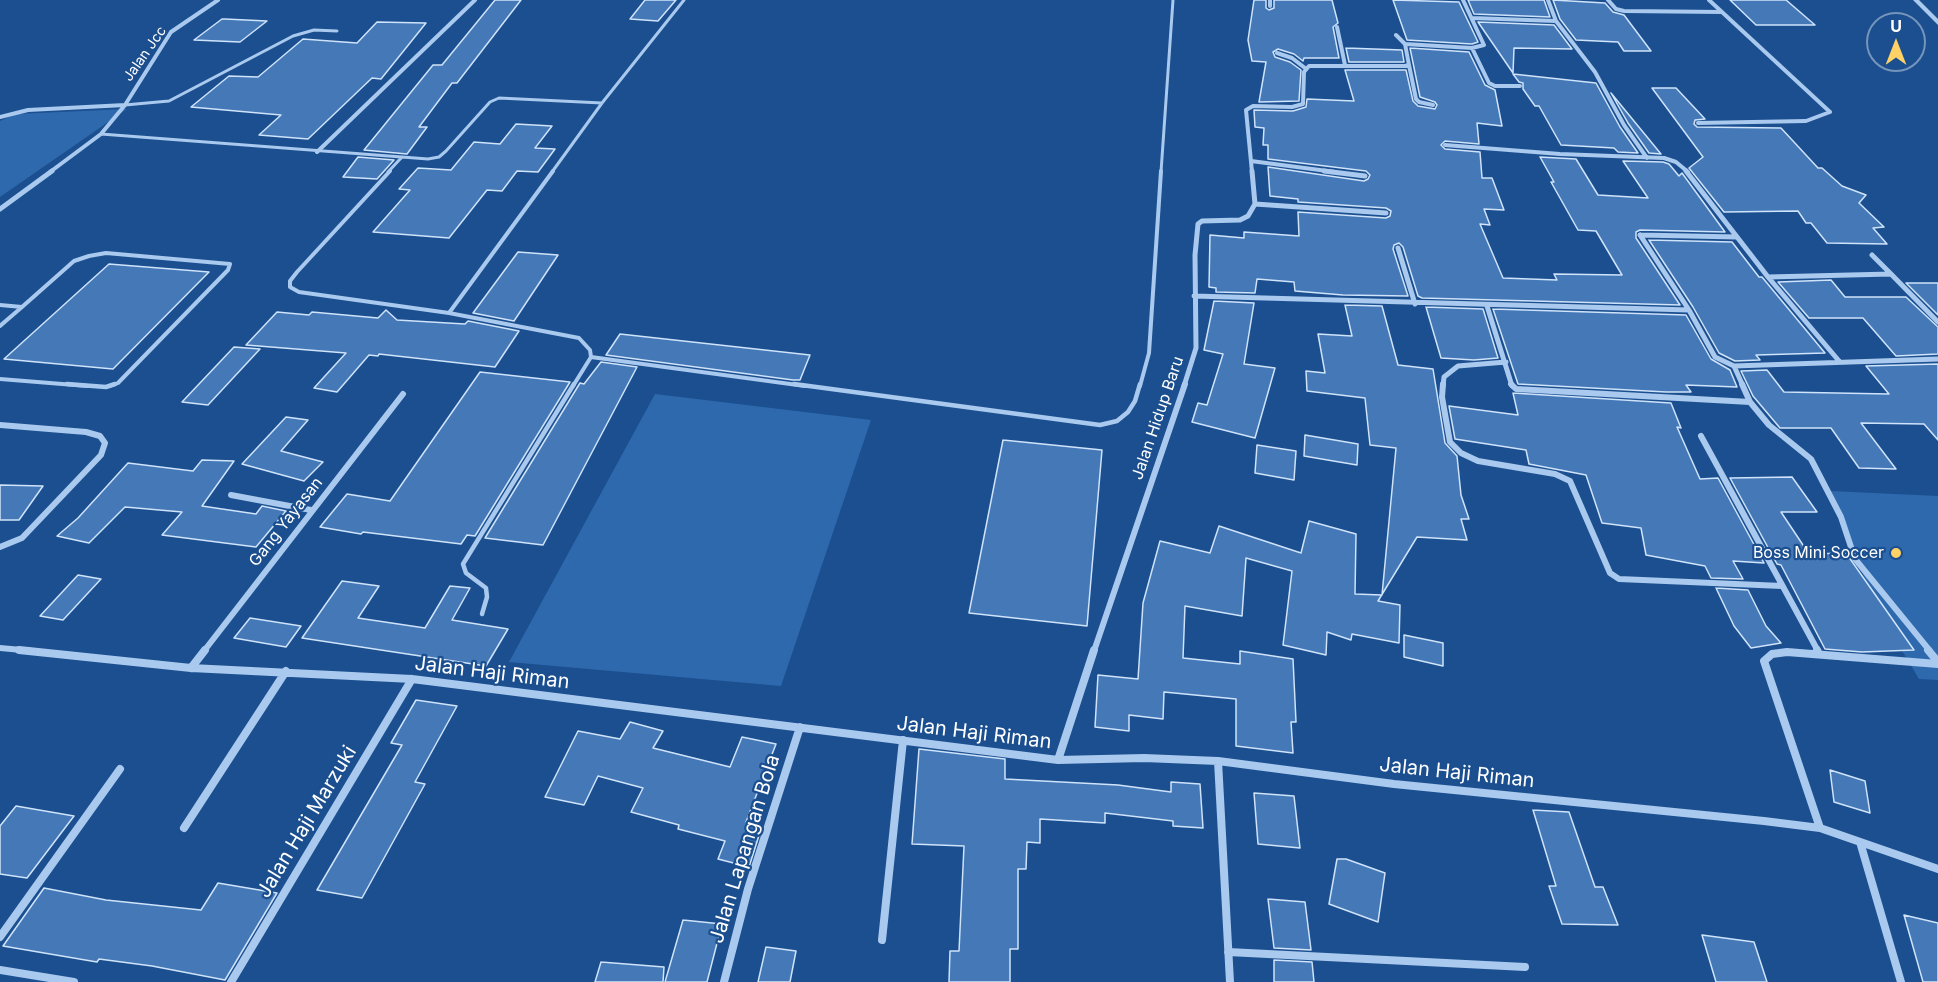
<!DOCTYPE html>
<style>
body{margin:0}
#map{position:relative;width:1938px;height:982px;overflow:hidden;background:#1b4f8f;font-family:Inter,sans-serif}
canvas{display:block}
.north{position:absolute;left:1866px;top:12px;width:60px;height:60px;box-sizing:border-box;background:#1b4f8f;border:2px solid #7695bc;border-radius:50%;rotate:0deg;font-size:16px;font-weight:700;line-height:24px;text-align:center;color:#fff}
.north::after{content:'';display:block;margin:auto;width:21px;height:27px;background:#ffd166;clip-path:polygon(50% 0,100% 100%,50% 72%,0 100%)}
</style>
<div id="map">
<canvas width="1938" height="982"></canvas>
<div class="north">U</div>
</div>
<script>
const ctx = document.querySelector('canvas').getContext('2d');
ctx.lineJoin = 'round';
function paint(path, color) { ctx.fillStyle = color; ctx.fill(path, 'evenodd'); }
const toPath = rows => new Path2D(rows.map(r => 'M' + r).join(''));
function strokePath(path, color, width, dash) { ctx.strokeStyle = color; ctx.lineWidth = width; ctx.lineCap = dash ? 'butt' : 'round'; ctx.setLineDash(dash || []); ctx.stroke(path); }
function write(font, color, halo, rows, align = 'center') {
  ctx.font = font + ' Inter,sans-serif'; ctx.lineWidth = 4.5; ctx.setLineDash([]); ctx.textBaseline = 'middle'; ctx.strokeStyle = halo; ctx.fillStyle = color; for (const [text, x, y, turn = 0] of rows) {
    ctx.save(); ctx.translate(x, y); ctx.rotate((+turn || 0) * Math.PI / 180); ctx.textAlign = isNaN(turn) ? turn : align; if (halo) ctx.strokeText(text, 0, 0); ctx.fillText(text, 0, 0); ctx.restore();
  }
}
paint(toPath([
 [127,109,0,197,0,121,16,114],
 [655,394,871,420,781,686,509,662],
 [1830,491,1938,496,1938,680,1919,679,1877,609]
]), '#2e69ad');
const building = toPath([
 [495,0,521,0,457,83,452,83,419,127,427,127,407,154,364,150,433,65,442,65,495,0],
 [645,0,676,0,658,21,630,19,645,0],
 [1254,0,1266,0,1266,8,1269,10,1274,8,1274,0,1332,0,1338,23,1333,27,1339,58,1304,58,1303,61,1294,54,1278,49,1273,52,1275,57,1290,62,1301,70,1299,101,1259,102,1266,62,1252,61,1248,40,1254,0],
 [1393,0,1459,2,1478,42,1472,44,1407,40,1393,0],
 [1468,0,1544,0,1550,17,1474,14,1468,0],
 [1553,0,1605,3,1613,12,1624,15,1651,51,1624,51,1618,42,1576,40,1560,19,1553,0],
 [1730,0,1786,0,1815,25,1756,25,1730,0],
 [222,19,225,19,267,21,240,42,194,40,222,19],
 [377,22,426,23,381,79,372,78,308,139,259,135,281,115,191,107,229,76,258,77,303,39,357,43,377,22],
 [1478,22,1554,25,1572,49,1514,48,1513,73,1478,22],
 [1346,48,1402,50,1404,62,1349,62,1346,48],
 [1410,48,1469,52,1485,85,1495,90,1502,126,1477,123,1479,144,1445,141,1441,145,1445,149,1480,152,1482,178,1492,178,1504,210,1484,209,1490,225,1480,224,1503,278,1557,280,1554,274,1622,275,1596,231,1578,230,1551,182,1554,182,1540,157,1576,159,1598,195,1648,198,1623,161,1663,162,1669,164,1679,176,1682,173,1725,232,1640,230,1636,232,1636,238,1680,305,1422,298,1418,296,1403,247,1399,243,1394,245,1393,249,1408,296,1343,295,1295,291,1294,282,1257,279,1255,293,1216,292,1216,288,1209,287,1210,235,1244,238,1244,232,1299,236,1298,212,1386,218,1390,216,1391,211,1386,208,1298,202,1298,199,1270,196,1268,167,1364,181,1368,179,1370,175,1366,171,1268,159,1268,145,1263,145,1264,128,1255,127,1254,110,1293,111,1306,107,1307,99,1354,101,1345,70,1406,70,1413,101,1418,106,1435,109,1437,105,1435,102,1420,97,1410,48],
 [1513,74,1596,83,1620,127,1638,153,1618,152,1614,148,1561,145,1539,106,1535,106,1523,89,1523,83,1519,82,1513,74],
 [1652,88,1676,88,1705,119,1695,120,1694,124,1697,127,1781,128,1818,168,1822,168,1842,186,1866,195,1859,203,1884,227,1873,228,1887,244,1827,243,1811,223,1806,223,1798,211,1724,212,1689,168,1703,157,1652,88],
 [1611,93,1661,154,1649,153,1628,123,1611,93],
 [516,124,552,126,535,148,555,149,538,172,517,171,502,191,487,190,449,238,373,232,410,190,399,189,418,168,451,170,474,142,500,144,516,124],
 [358,157,394,160,377,179,343,177,358,157],
 [1649,240,1732,242,1759,277,1762,277,1825,353,1756,355,1760,360,1735,361,1719,353,1693,307,1649,240],
 [518,252,558,255,514,321,473,313,518,252],
 [109,264,209,272,113,369,4,359,109,264],
 [1831,280,1845,297,1906,297,1938,327,1938,354,1896,356,1863,318,1809,318,1778,282,1831,280],
 [1906,283,1938,283,1938,315,1906,283],
 [1214,301,1254,303,1244,364,1275,368,1255,438,1192,422,1198,403,1207,405,1223,354,1204,350,1214,301],
 [1345,305,1382,306,1398,365,1433,369,1445,443,1457,456,1461,495,1469,519,1461,519,1467,540,1417,537,1378,601,1400,605,1399,643,1352,634,1351,640,1327,632,1326,655,1283,645,1292,571,1246,558,1242,616,1185,606,1183,658,1240,664,1240,651,1293,659,1296,722,1291,722,1293,753,1236,746,1236,699,1164,692,1163,719,1129,715,1129,731,1095,727,1098,675,1138,679,1143,603,1160,541,1210,553,1219,526,1301,553,1309,521,1356,534,1355,594,1382,595,1396,448,1370,445,1365,398,1307,391,1306,371,1325,373,1318,334,1352,336,1345,305],
 [1426,307,1483,309,1498,358,1474,360,1441,358,1426,307],
 [1493,309,1686,315,1711,359,1730,370,1737,387,1686,385,1691,392,1666,392,1518,384,1493,309],
 [386,310,397,320,465,324,468,321,519,331,495,367,379,354,378,356,369,355,337,392,314,388,346,353,246,345,277,312,309,315,312,312,378,318,386,310],
 [620,334,810,355,800,380,793,380,606,355,620,334],
 [234,347,260,349,208,405,182,402,234,347],
 [601,362,637,367,543,545,485,538,580,383,584,384,601,362],
 [1938,364,1938,440,1924,424,1861,423,1896,469,1859,468,1831,428,1780,428,1753,396,1741,371,1767,370,1784,392,1889,394,1866,366,1938,364],
 [480,372,570,382,475,536,467,535,461,544,363,532,361,534,320,527,347,494,390,501,480,372],
 [1513,393,1671,403,1681,428,1677,427,1700,479,1718,478,1764,563,1733,561,1743,579,1711,578,1705,566,1646,555,1641,528,1602,523,1586,475,1529,464,1526,450,1455,439,1449,406,1518,415,1513,393],
 [286,417,308,420,281,451,323,462,304,481,242,464,286,417],
 [1305,435,1358,444,1357,465,1304,456,1305,435],
 [1003,440,1102,450,1087,626,969,613,1003,440],
 [1257,445,1296,451,1294,480,1255,473,1257,445],
 [202,460,234,461,202,506,256,514,262,506,286,511,256,547,162,535,182,512,125,507,89,543,57,536,78,518,128,463,193,471,202,460],
 [1792,477,1817,512,1781,512,1809,554,1846,553,1914,650,1862,652,1825,649,1781,565,1777,564,1730,478,1792,477],
 [0,485,43,486,19,520,0,520,0,485],
 [78,575,101,579,63,620,40,616,78,575],
 [342,581,379,586,358,618,425,628,450,586,470,588,452,620,508,629,486,666,302,638,342,581],
 [1716,588,1748,590,1766,626,1781,643,1751,648,1734,626,1716,588],
 [250,618,301,626,286,647,234,638,250,618],
 [1404,635,1443,643,1443,666,1404,657,1404,635],
 [416,700,457,706,415,782,425,784,362,898,317,890,402,745,391,743,416,700],
 [630,722,663,731,653,748,730,767,742,737,776,744,746,822,762,826,749,867,718,859,725,841,678,829,679,825,631,812,643,788,598,776,584,805,545,797,578,731,620,739,630,722],
 [919,749,1005,759,1005,779,1118,785,1171,792,1171,782,1200,784,1203,828,1173,826,1173,821,1105,813,1105,823,1040,819,1040,843,1027,842,1026,869,1018,869,1018,949,1010,949,1010,982,949,982,950,951,959,951,964,846,912,844,919,749],
 [1830,770,1865,781,1870,813,1834,802,1830,770],
 [1254,793,1294,796,1300,848,1258,844,1254,793],
 [16,806,74,816,27,878,0,874,0,826,16,806],
 [1533,810,1569,812,1595,887,1603,887,1618,925,1562,924,1549,886,1556,886,1533,810],
 [1337,859,1346,859,1385,873,1378,922,1329,904,1337,859],
 [218,883,277,893,225,980,152,966,99,959,97,962,3,946,44,888,106,900,201,910,218,883],
 [1268,899,1305,902,1311,950,1274,948,1268,899],
 [1904,915,1938,923,1938,982,1923,982,1904,915],
 [683,920,722,924,707,982,665,982,683,920],
 [1702,935,1754,942,1767,982,1716,982,1702,935],
 [766,947,796,951,790,982,758,982,766,947],
 [1274,960,1312,962,1314,982,1274,982,1274,960],
 [601,962,664,967,663,982,595,982,601,962]
]);
paint(building, '#4478b7');
strokePath(building, '#cfe3fa', 1.5);
strokePath(toPath([
 [125,105,169,101,293,36,314,30,337,31],
 [101,134,428,159,439,157,446,151,490,102,499,98,602,103],
 [388,172,402,157],
 [552,172,602,103,684,0],
 [1161,172,1173,0]
]), '#a9c9ee', 3);
strokePath(toPath([
 [390,171,297,272,290,281,290,287,299,292,449,313,579,338,590,350,591,357,805,386],
 [0,305,22,307,74,261,89,256,106,253,230,264,228,270,118,383,110,386],
 [449,313,553,171],
 [0,326,22,307],
 [0,379,87,386],
 [573,386,591,357],
 [1140,386,1149,353,1161,171]
]), '#a9c9ee', 4);
strokePath(toPath([
 [67,384,106,387,115,384],
 [794,384,1100,425,1117,421,1128,412,1135,401,1140,384],
 [482,614,487,597,486,588,466,573,463,564,574,384]
]), '#a9c9ee', 4.5);
strokePath(toPath([
 [1270,0,1270,6],
 [1548,0,1556,21,1595,72,1624,125,1647,158],
 [1608,0,1616,9,1624,11,1722,12],
 [1472,18,1556,21],
 [1337,27,1345,65],
 [1396,35,1405,44],
 [1472,48,1489,83,1495,86,1520,86],
 [1277,53,1292,58,1305,68],
 [1409,65,1416,99,1419,102,1433,105],
 [0,117,28,110,125,105],
 [1698,123,1806,121,1830,112,1709,0],
 [1445,145,1560,154,1664,158,1676,162,1688,172],
 [317,152,475,0],
 [1251,161,1335,172],
 [50,172,101,134,125,105,171,32,218,0],
 [1252,172,1246,110,1253,106,1292,107,1303,104,1304,72,1309,66,1405,66,1409,65,1405,44,1472,48,1484,45,1463,0]
]), '#a9c9ee', 4);
strokePath(toPath([
 [1324,171,1365,176],
 [1686,171,1768,277,1839,361],
 [1255,204,1386,213],
 [0,209,52,171],
 [1640,235,1737,237],
 [1640,235,1689,310],
 [1398,248,1415,304],
 [1872,255,1891,274],
 [1768,277,1891,274,1938,322],
 [1194,296,1689,310,1715,357,1734,366,1938,359],
 [1487,306,1512,386],
 [1734,366,1743,386],
 [1184,386,1196,348,1195,255,1198,224,1202,221,1240,220,1248,216,1255,204,1252,171],
 [1443,386,1444,377,1458,366,1506,362]
]), '#a9c9ee', 5);
strokePath(toPath([
 [1443,384,1442,397,1450,442,1461,453,1478,461,1555,474,1570,481,1610,573,1619,579,1782,586],
 [1511,384,1516,389,1750,402],
 [1742,384,1750,402,1769,425,1811,459,1841,517,1855,559,1930,651],
 [0,425,86,432,100,436,105,443,101,455,22,538,0,547],
 [1701,436,1818,651],
 [231,495,311,510],
 [0,648,33,651],
 [204,651,403,394],
 [1094,651,1185,384]
]), '#a9c9ee', 6);
strokePath(toPath([
 [19,650,191,668,412,679,1058,760,1144,758,1218,761,1394,784,1764,821,1820,828,1938,869],
 [1817,650,1819,654],
 [1928,650,1938,662],
 [191,668,205,650],
 [1058,760,1094,650],
 [1218,761,1230,982],
 [184,828,286,671],
 [1820,828,1764,661,1772,654,1787,652,1938,664],
 [1860,842,1901,982],
 [0,937,120,769],
 [882,940,903,740],
 [1228,952,1525,967],
 [0,970,74,982],
 [231,982,412,679],
 [724,982,748,889,800,727]
]), '#a9c9ee', 8);
paint(toPath([
 [1913,0,1919,0,1938,19,1938,25,1913,0]
]), '#a9c9ee');
for (const [x, y, r, color] of [
 [1896,553,6,"#ffd166"]
]) { const dot = new Path2D(); dot.arc(x, y, r, 0, 2 * Math.PI); ctx.fillStyle = color; ctx.fill(dot); strokePath(dot, '#1b4f8f', 2); }
write('14px', '#fff', '#1b4f8f', [
 ["Jalan Jcc",145,54,-55]
]);
write('16px', '#fff', '#1b4f8f', [
 ["Jalan Hidup Baru",1158,418,-71],
 ["Gang Yayasan",286,522,-52]
]);
write('16px', '#fff', '#1b4f8f', [
 ["Boss Mini Soccer",1884,553]
], 'right');
write('20px', '#fff', '#1b4f8f', [
 ["Jalan Haji Riman",492,673,7],
 ["Jalan Haji Riman",974,733,7],
 ["Jalan Haji Riman",1457,773,6],
 ["Jalan Haji Marzuki",307,822,-59],
 ["Jalan Lapangan Bola",745,849,-73]
]);
</script>
